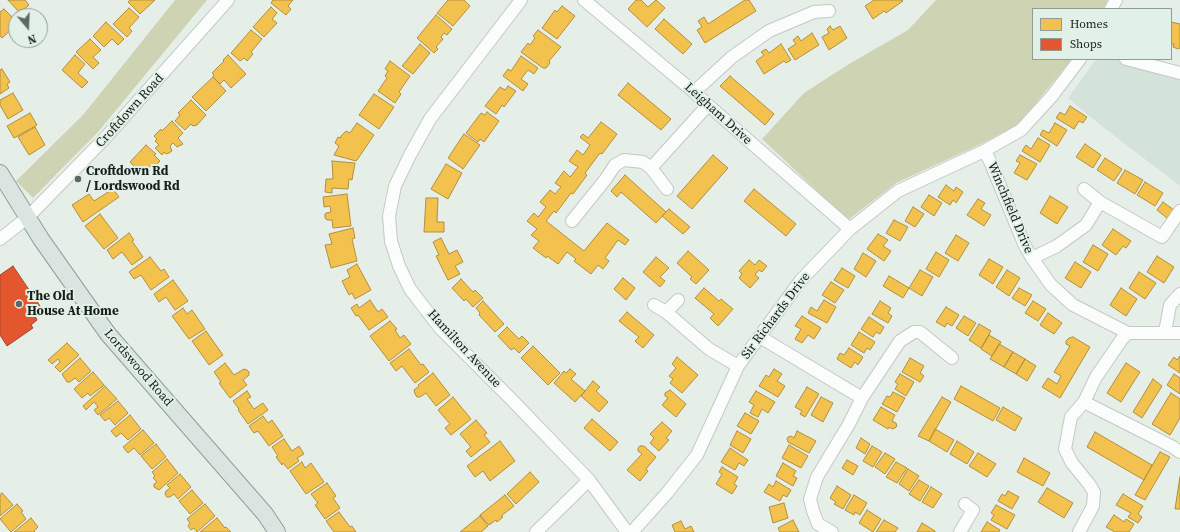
<!DOCTYPE html>
<style>
body{margin:0}
#map{position:relative;width:1180px;height:532px;overflow:hidden;background:#e6eee8;font-family:"Source Serif 4",serif}
canvas{display:block}
.legend{position:absolute;left:1032px;top:8px;width:140px;height:52px;box-sizing:border-box;background:#e2f1e7;border:1px solid #919c95;margin:0;padding:5px 7px;list-style:none;font-size:12px;color:#181d1a}
.legend li{display:flex;align-items:center;gap:8px;height:20px}
.legend b{width:20px;border:1px solid #919c95}
.north{position:absolute;left:8px;top:8px;width:40px;height:40px;box-sizing:border-box;background:#e2f1e7;border:1px solid #919c95;border-radius:50%;rotate:161deg;font-size:11px;font-weight:700;line-height:16px;text-align:center;color:#181d1a}
.north::after{content:'';display:block;margin:auto;width:14px;height:18px;background:#606662;clip-path:polygon(50% 0,100% 100%,50% 72%,0 100%)}
</style>
<div id="map">
<canvas width="1180" height="532"></canvas>
<ul class="legend">
<li><b style="height:11px;background:#f2c14e"></b>Homes</li>
<li><b style="height:11px;background:#e4572e"></b>Shops</li>
</ul>
<div class="north">N</div>
</div>
<script>
const ctx = document.querySelector('canvas').getContext('2d');
ctx.lineJoin = 'round';
function paint(path, color) { ctx.fillStyle = color; ctx.fill(path, 'evenodd'); }
const toPath = rows => new Path2D(rows.map(r => 'M' + r).join(''));
function strokePath(path, color, width, dash) { ctx.strokeStyle = color; ctx.lineWidth = width; ctx.lineCap = dash ? 'butt' : 'round'; ctx.setLineDash(dash || []); ctx.stroke(path); }
function write(font, color, halo, rows, align = 'center') {
  ctx.font = font + ' "Source Serif 4",serif'; ctx.lineWidth = 4; ctx.setLineDash([]); ctx.textBaseline = 'middle'; ctx.strokeStyle = halo; ctx.fillStyle = color; for (const [text, x, y, turn = 0] of rows) {
    ctx.save(); ctx.translate(x, y); ctx.rotate((+turn || 0) * Math.PI / 180); ctx.textAlign = isNaN(turn) ? turn : align; if (halo) ctx.strokeText(text, 0, 0); ctx.fillText(text, 0, 0); ctx.restore();
  }
}
paint(toPath([
 [1096,59,1122,59,1180,77,1180,186,1099,124,1068,98]
]), '#d4e3d9');
paint(toPath([
 [175,0,207,0,98,132,33,198,16,181,83,115],
 [936,0,1108,0,1103,9,1033,9,1033,59,1072,59,1018,125,981,144,896,183,848,220,762,139,804,93,849,64,908,30]
]), '#ced4b3');
const homes = toPath([
 [8,0,25,0,29,5,20,13,8,0],
 [130,0,155,0,140,14,128,2,130,0],
 [273,0,293,0,288,6,291,9,286,15,271,3,273,0],
 [448,0,464,0,470,6,453,26,437,13,448,0],
 [636,0,641,0,648,7,656,0,665,8,647,27,628,9,636,0],
 [745,0,749,0,756,11,705,43,697,30,702,27,698,21,704,17,708,24,745,0],
 [874,0,902,0,903,1,886,13,884,11,873,19,865,6,874,0],
 [562,6,575,16,557,39,542,28,555,10,557,12,562,6],
 [271,7,277,13,272,19,277,23,264,37,253,27,271,7],
 [129,8,139,17,129,28,132,31,127,37,113,24,129,8],
 [4,9,16,21,16,25,2,38,0,36,0,12,4,9],
 [436,15,452,29,447,35,444,33,441,37,443,39,436,47,438,49,434,53,417,38,436,15],
 [664,19,692,44,683,54,655,29,664,19],
 [106,22,124,39,118,45,112,39,104,47,93,36,106,22],
 [1171,22,1180,24,1180,48,1178,49,1173,47,1174,44,1171,44,1171,22],
 [830,26,833,30,840,26,847,38,829,50,822,37,829,33,827,29,830,26],
 [251,30,262,39,251,52,253,54,247,61,244,58,240,61,231,53,251,30],
 [538,30,561,47,549,61,550,63,546,68,543,68,521,52,528,43,530,45,535,38,533,36,538,30],
 [812,33,819,45,795,60,788,49,796,44,793,40,798,36,801,41,812,33],
 [90,39,101,50,93,57,99,63,93,69,76,52,90,39],
 [420,44,430,53,413,74,402,66,420,44],
 [781,44,791,60,786,63,784,61,764,74,756,61,764,55,761,52,766,49,769,53,781,44],
 [75,55,85,64,78,73,88,82,82,88,62,70,75,55],
 [228,55,246,74,231,88,224,80,220,84,213,77,214,75,212,73,224,61,223,60,228,55],
 [521,56,538,68,534,74,528,70,521,79,528,84,523,91,503,76,508,69,511,71,521,56],
 [390,61,410,76,399,92,401,94,395,103,378,91,387,78,385,76,388,71,385,69,390,61],
 [2,69,10,82,7,84,9,88,0,94,0,70,2,69],
 [730,76,774,114,765,125,720,86,730,76],
 [213,77,226,91,206,111,192,97,213,77],
 [628,83,671,119,661,130,618,95,628,83],
 [508,86,516,91,504,107,502,105,496,114,485,106,500,87,505,90,508,86],
 [13,93,23,110,8,119,0,105,0,100,13,93],
 [374,94,394,107,379,129,359,115,374,94],
 [191,100,206,115,197,125,193,126,191,124,185,130,175,121,180,115,178,113,191,100],
 [1070,106,1087,117,1083,123,1079,121,1074,129,1056,118,1060,112,1065,115,1070,106],
 [487,112,499,121,484,142,480,139,478,142,466,133,481,113,485,115,487,112],
 [30,113,37,125,14,138,7,126,30,113],
 [172,121,183,133,178,138,183,144,177,147,173,143,170,146,172,151,169,153,166,154,164,152,162,155,155,148,159,145,155,141,157,139,154,136,161,129,162,131,172,121],
 [601,122,617,134,602,154,600,153,585,173,587,175,573,194,571,193,556,213,554,211,546,221,584,251,607,223,629,240,625,245,618,240,605,258,609,261,603,269,598,265,591,274,574,261,576,259,567,252,558,264,547,256,546,258,533,248,539,241,531,235,537,229,527,221,534,213,538,217,546,207,540,202,550,190,555,194,561,187,555,183,564,171,570,177,578,167,569,161,577,150,583,155,590,145,580,137,583,134,588,138,601,122],
 [357,123,374,135,357,160,356,161,334,155,339,146,335,143,338,137,341,138,341,136,346,131,350,133,357,123],
 [1055,123,1067,130,1057,146,1040,135,1043,130,1049,133,1055,123],
 [35,127,45,145,29,155,18,137,35,127],
 [464,134,480,145,463,169,448,158,464,134],
 [1038,138,1050,145,1040,162,1022,151,1026,145,1031,149,1038,138],
 [1085,144,1101,155,1093,168,1076,157,1085,144],
 [146,145,156,154,154,155,160,161,154,167,150,166,142,175,130,162,146,145],
 [713,155,728,168,692,209,677,196,713,155],
 [1020,155,1037,164,1027,180,1014,173,1020,163,1016,161,1020,155],
 [1105,158,1122,169,1114,181,1097,170,1105,158],
 [332,161,355,163,352,180,349,179,348,189,332,188,332,193,325,192,326,179,333,179,332,161],
 [446,164,462,173,448,199,431,189,446,164],
 [1125,170,1143,180,1135,194,1117,183,1125,170],
 [625,175,666,212,656,223,621,192,617,197,611,191,625,175],
 [1145,182,1163,193,1155,206,1137,195,1145,182],
 [946,185,954,191,956,187,963,192,956,203,953,200,950,205,938,197,946,185],
 [113,189,119,197,83,222,72,205,89,194,94,201,113,189],
 [754,189,796,224,786,236,744,201,754,189],
 [347,194,351,226,333,228,332,220,327,220,325,218,325,214,326,213,331,212,330,206,324,207,323,197,347,194],
 [929,195,942,203,934,216,921,207,929,195],
 [1050,196,1068,207,1057,224,1040,213,1050,196],
 [426,198,438,198,437,222,444,222,444,232,424,232,426,198],
 [978,199,985,203,981,209,991,215,984,226,967,215,978,199],
 [1163,202,1174,210,1167,218,1157,210,1163,202],
 [913,207,924,214,915,227,905,221,913,207],
 [669,209,690,227,683,234,662,216,669,209],
 [100,214,118,238,104,249,85,226,100,214],
 [894,220,908,227,900,241,886,233,894,220],
 [353,228,355,238,352,239,357,261,331,268,325,245,332,244,329,234,353,228],
 [1113,229,1131,241,1126,248,1123,246,1116,255,1102,245,1113,229],
 [129,233,134,240,132,241,143,257,132,265,122,252,113,259,107,250,129,233],
 [878,234,888,240,883,246,891,251,884,261,867,249,878,234],
 [956,235,969,243,958,261,945,253,956,235],
 [441,238,449,254,457,250,463,262,455,266,460,274,448,280,436,256,439,255,433,242,441,238],
 [1093,245,1108,254,1098,271,1083,262,1093,245],
 [688,251,709,270,696,284,690,279,692,277,677,263,688,251],
 [936,252,949,260,939,277,926,269,936,252],
 [863,253,876,261,866,277,854,269,863,253],
 [1157,256,1174,267,1164,283,1147,272,1157,256],
 [150,257,161,271,164,269,169,277,151,290,141,275,134,279,129,272,150,257],
 [656,257,669,268,660,277,665,281,660,287,643,272,656,257],
 [989,259,1003,267,993,284,979,275,989,259],
 [749,260,755,265,759,260,767,266,762,272,759,270,755,275,759,278,750,288,739,278,742,274,739,271,749,260],
 [1075,262,1091,272,1081,288,1065,278,1075,262],
 [357,264,371,290,355,299,352,293,349,295,342,281,350,277,347,270,357,264],
 [842,268,855,276,848,288,834,280,842,268],
 [920,270,933,277,922,296,909,288,920,270],
 [1007,270,1020,278,1009,296,996,287,1007,270],
 [1139,272,1156,283,1145,299,1129,288,1139,272],
 [889,276,909,288,903,298,883,286,889,276],
 [623,278,635,288,626,300,614,289,623,278],
 [461,279,473,292,475,290,483,298,473,307,466,299,464,301,452,288,461,279],
 [173,280,188,301,175,310,166,297,159,302,154,294,173,280],
 [831,282,844,290,835,303,822,295,831,282],
 [704,288,719,301,721,299,733,309,718,326,710,318,714,314,695,298,704,288],
 [1019,288,1032,295,1025,306,1012,298,1019,288],
 [1121,288,1137,299,1126,316,1110,305,1121,288],
 [370,300,378,312,382,309,388,317,369,330,358,315,356,316,351,308,357,304,359,308,370,300],
 [824,300,836,307,827,323,808,313,811,307,817,311,824,300],
 [483,301,504,324,495,332,479,315,480,313,476,308,483,301],
 [880,301,891,308,888,313,892,316,888,323,872,314,880,301],
 [1033,301,1046,309,1038,321,1025,313,1033,301],
 [946,307,959,315,952,326,947,323,945,327,936,322,946,307],
 [183,308,187,314,192,310,205,329,189,339,172,316,183,308],
 [627,312,654,335,643,348,635,341,639,337,619,321,627,312],
 [1048,313,1062,323,1054,334,1040,325,1048,313],
 [802,316,821,328,814,339,808,335,802,343,795,339,801,329,795,326,802,316],
 [964,316,976,323,968,336,956,328,964,316],
 [869,317,884,327,880,334,876,332,873,337,861,329,869,317],
 [390,321,397,329,395,330,400,338,404,335,411,344,389,361,370,336,390,321],
 [979,324,991,331,981,348,969,340,979,324],
 [507,327,519,339,522,336,529,343,519,353,514,348,511,350,498,336,507,327],
 [206,331,223,355,209,365,192,341,206,331],
 [859,332,875,342,870,350,867,348,864,353,851,345,859,332],
 [989,335,1001,342,992,356,981,349,989,335],
 [1073,337,1090,347,1060,398,1042,387,1048,378,1057,384,1061,376,1054,372,1070,346,1066,344,1066,341,1069,338,1073,337],
 [67,343,79,355,60,372,55,367,60,362,58,359,52,364,48,360,67,343],
 [999,344,1013,352,1004,367,990,359,999,344],
 [533,346,560,373,548,385,521,358,533,346],
 [849,348,863,357,858,365,855,362,851,368,837,359,840,353,844,355,849,348],
 [409,349,421,365,423,364,429,372,415,383,402,366,396,371,390,363,409,349],
 [1013,352,1025,359,1016,374,1004,367,1013,352],
 [1180,356,1180,373,1168,365,1174,357,1177,360,1180,356],
 [677,357,698,375,682,393,670,383,673,379,669,376,676,368,672,364,677,357],
 [80,358,91,371,79,382,75,378,70,382,67,382,62,374,80,358],
 [910,358,924,366,920,373,924,376,920,382,902,372,910,358],
 [1025,359,1036,366,1027,381,1016,374,1025,359],
 [225,363,234,375,244,369,247,370,249,372,249,375,243,380,247,385,230,398,219,383,221,382,214,372,225,363],
 [1126,363,1140,372,1121,402,1107,393,1126,363],
 [570,369,576,374,571,379,585,391,575,402,554,383,564,371,566,373,570,369],
 [774,369,782,374,777,381,785,386,778,397,759,386,766,375,769,377,774,369],
 [93,372,104,385,90,396,88,393,82,398,74,389,93,372],
 [433,373,450,395,436,406,426,393,420,397,417,397,415,394,414,390,419,386,418,385,433,373],
 [900,374,914,382,906,396,895,389,898,384,895,382,900,374],
 [1174,374,1180,378,1180,394,1167,385,1174,374],
 [1153,379,1162,386,1142,418,1133,412,1153,379],
 [593,381,600,387,596,391,608,402,599,412,581,396,593,381],
 [105,386,117,399,98,415,94,410,98,407,94,402,86,410,83,406,105,386],
 [961,386,1000,408,993,421,954,399,961,386],
 [807,387,819,394,805,417,800,414,802,411,795,407,807,387],
 [670,390,686,404,676,417,662,405,668,398,665,396,665,393,670,390],
 [247,391,251,397,247,399,254,409,263,403,268,410,248,424,238,410,239,409,233,401,247,391],
 [756,391,775,402,768,413,762,409,758,417,750,413,754,405,749,402,756,391],
 [893,392,905,398,897,412,882,404,887,396,890,397,893,392],
 [1171,393,1180,399,1180,418,1170,435,1152,424,1171,393],
 [453,397,471,419,451,435,445,428,450,424,438,410,453,397],
 [821,397,833,403,823,422,811,415,821,397],
 [942,397,951,402,929,441,918,436,942,397],
 [118,401,128,413,115,425,109,418,105,421,100,415,118,401],
 [881,407,895,415,892,421,896,423,897,426,895,428,892,429,889,427,888,429,873,420,881,407],
 [1003,407,1022,418,1015,431,996,420,1003,407],
 [745,413,759,421,751,434,737,426,745,413],
 [130,415,141,429,128,440,121,433,116,437,111,431,130,415],
 [263,416,268,423,272,420,283,436,269,446,258,431,254,433,249,426,263,416],
 [592,419,618,442,610,451,584,428,592,419],
 [476,420,487,433,484,435,490,442,471,457,466,451,471,447,460,434,476,420],
 [662,422,672,431,666,438,669,440,659,451,650,443,654,438,650,434,662,422],
 [935,429,954,440,947,452,929,441,935,429],
 [143,430,154,443,140,455,134,448,128,453,123,447,143,430],
 [737,431,751,439,743,453,730,445,737,431],
 [797,431,816,441,809,453,788,442,787,439,788,437,791,436,794,438,797,431],
 [1095,432,1152,465,1144,480,1087,447,1095,432],
 [861,438,870,444,865,454,856,448,861,438],
 [284,439,292,451,299,446,304,454,297,458,299,461,288,469,283,463,282,465,276,457,278,456,272,447,284,439],
 [500,441,515,461,490,481,483,471,475,477,467,466,500,441],
 [957,441,974,452,967,464,950,454,957,441],
 [156,444,166,457,152,469,141,456,156,444],
 [789,445,808,456,801,468,782,458,789,445],
 [640,446,644,446,656,457,646,469,648,471,640,481,627,470,642,454,638,451,638,448,640,446],
 [872,446,882,452,873,467,863,461,872,446],
 [730,448,748,460,744,466,739,463,735,470,721,462,730,448],
 [1160,452,1170,457,1145,500,1135,495,1160,452],
 [885,453,895,459,885,474,875,467,885,453],
 [978,453,996,464,987,477,969,466,978,453],
 [1024,458,1050,473,1043,486,1017,472,1024,458],
 [167,459,178,473,159,490,154,487,154,484,157,482,153,478,155,476,152,472,167,459],
 [847,460,858,466,853,475,842,468,847,460],
 [302,462,305,468,311,463,324,482,306,494,290,471,302,462],
 [896,462,907,468,897,483,886,477,896,462],
 [783,463,796,471,793,476,797,478,793,486,776,476,783,463],
 [722,467,738,477,734,484,737,486,732,494,716,484,722,474,719,472,722,467],
 [908,469,919,476,909,491,899,484,908,469],
 [530,472,539,482,516,504,507,494,530,472],
 [180,474,191,487,178,499,174,494,170,497,167,497,165,494,166,491,170,488,167,485,180,474],
 [1180,477,1180,509,1175,509,1180,477],
 [919,480,929,486,920,501,909,494,919,480],
 [776,481,791,490,787,497,783,495,780,501,764,492,769,484,773,487,776,481],
 [327,483,336,496,333,498,340,508,325,519,315,505,318,503,311,494,327,483],
 [837,486,851,495,843,509,834,504,836,502,830,498,837,486],
 [931,487,942,494,933,508,922,502,931,487],
 [1047,488,1073,503,1064,518,1038,502,1047,488],
 [192,490,203,503,190,514,179,501,192,490],
 [1008,491,1019,497,1012,509,998,501,1002,494,1005,496,1008,491],
 [2,493,13,505,0,516,0,495,2,493],
 [1123,494,1143,506,1138,514,1142,517,1138,523,1128,517,1131,513,1116,505,1123,494],
 [505,495,514,506,501,516,503,517,497,522,496,520,489,525,480,515,505,495],
 [854,495,867,503,860,515,855,512,854,515,845,510,854,495],
 [784,503,788,518,773,523,769,507,784,503],
 [17,504,23,511,21,512,26,519,11,532,0,519,17,504],
 [205,504,215,516,197,532,194,528,191,530,188,526,190,523,187,519,205,504],
 [996,505,1015,515,1007,529,991,520,994,515,991,513,996,505],
 [867,510,881,519,873,532,859,523,867,510],
 [339,512,350,527,352,526,356,532,334,532,326,521,339,512],
 [1114,515,1124,522,1126,519,1134,524,1129,532,1115,532,1106,527,1114,515],
 [480,516,488,526,481,532,460,532,480,516],
 [31,518,38,527,34,531,35,532,14,532,31,518],
 [217,518,225,528,226,527,231,532,200,532,217,518],
 [793,520,799,532,780,532,778,528,793,520],
 [884,520,898,528,895,532,876,532,884,520],
 [681,521,685,529,691,526,694,532,675,532,672,525,681,521],
 [987,522,1000,530,999,532,981,532,987,522],
 [922,523,935,531,935,532,917,532,922,523]
]);
paint(homes, '#f2c14e');
strokePath(homes, '#b1903e', 1);
const shops = toPath([
 [13,266,42,309,34,314,37,320,31,325,33,328,7,346,0,335,0,275,13,266]
]);
paint(shops, '#e4572e');
strokePath(shops, '#a74628', 1);
const minor = toPath([
 [521,0,430,119,410,155,395,186,389,216,391,241,399,266,410,289,440,328,511,399,589,480,627,532],
 [584,0,694,92,708,105,850,229],
 [1111,9,1116,0],
 [1126,59,1180,73],
 [694,92,732,57,769,31,814,12,829,11],
 [984,151,989,159,1025,246,1032,258,1051,285,1073,305,1128,333,1180,333],
 [651,168,708,105],
 [1084,189,1100,202,1162,237,1180,211],
 [572,221,605,180,615,165,624,160,643,162,651,168,667,189],
 [0,239,27,218,107,136,228,0],
 [1032,258,1057,246,1086,225,1100,202],
 [654,305,666,312,709,349,738,366],
 [666,312,678,300],
 [1165,332,1170,305,1180,294],
 [760,337,862,398],
 [1084,402,1173,447,1180,452],
 [536,532,589,480],
 [632,532,667,493,697,455,738,366,801,280,850,229,898,191,984,151,1021,130,1052,96,1080,59],
 [832,532,818,524,813,511,810,499,817,477,849,424,862,398,900,341,914,332,920,332,952,358],
 [960,532,973,510,965,504],
 [1079,532,1093,506,1094,492,1089,484,1072,463,1065,449,1071,417,1084,402,1096,377,1122,339,1128,333]
]);
const major = toPath([
 [0,173,41,239,108,334,265,514,277,532]
]);
strokePath(minor, '#c3c9c4', 14);
strokePath(major, '#8da09a', 18);
strokePath(minor, '#fbfcfc', 12);
strokePath(major, '#dae4e1', 16);
for (const [x, y, r, color] of [
 [78,179,4,"#606662"],
 [19,304,4,"#606662"]
]) { const dot = new Path2D(); dot.arc(x, y, r, 0, 2 * Math.PI); ctx.fillStyle = color; ctx.fill(dot); strokePath(dot, '#e2f1e7', 1.5); }
write('13px', '#181d1a', '#e2f1e7', [
 ["Croftdown Road",130,111,-48],
 ["Leigham Drive",718,114,42],
 ["Winchfield Drive",1010,208,67],
 ["Sir Richards Drive",776,316,-53],
 ["Hamilton Avenue",464,349,47],
 ["Lordswood Road",138,368,49]
]);
write('bold 13px', '#181d1a', '#e2f1e7', [
 ["Croftdown Rd",86,172],
 ["/ Lordswood Rd",86,187],
 ["The Old",27,297],
 ["House At Home",27,312]
], 'left');
</script>
